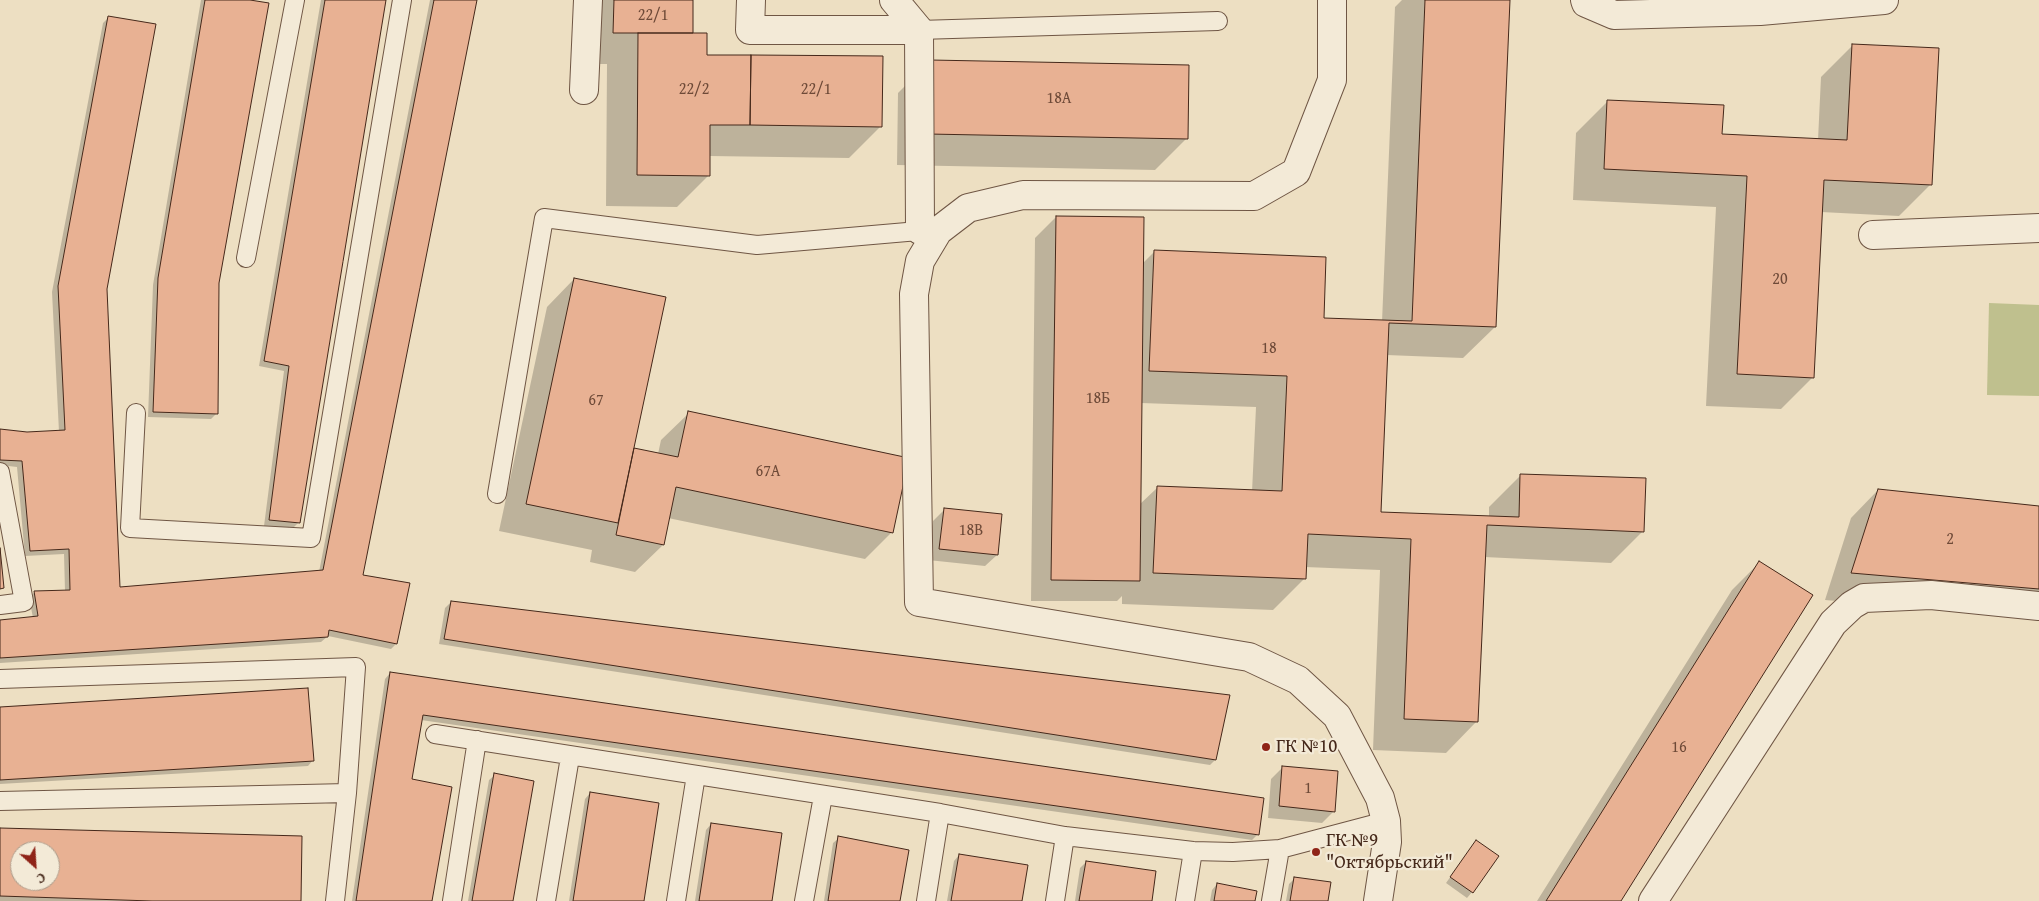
<!DOCTYPE html>
<meta charset="utf-8">
<style>
body{margin:0}
#map{position:relative;width:2039px;height:901px;overflow:hidden;background:#eddfc2;font-family:"Gentium Book Plus",serif}
canvas{display:block}
.north{position:absolute;left:10px;top:841px;width:50px;height:50px;box-sizing:border-box;background:#f3ead7;border:1px solid #ad9c8b;border-radius:50%;rotate:154deg;font-size:14px;font-weight:700;line-height:20px;text-align:center;color:#45281a}
.north::after{content:'';display:block;margin:auto;width:18px;height:22px;background:#8f2418;clip-path:polygon(50% 0,100% 100%,50% 72%,0 100%)}
</style>
<div id="map">
<canvas width="2039" height="901"></canvas>
<div class="north">С</div>
</div>
<script>
const ctx = document.querySelector('canvas').getContext('2d');
ctx.lineJoin = 'round';
function paint(path, color) { ctx.fillStyle = color; ctx.fill(path, 'evenodd'); }
const toPath = rows => new Path2D(rows.map(r => 'M' + r).join(''));
function strokePath(path, color, width, dash) { ctx.strokeStyle = color; ctx.lineWidth = width; ctx.lineCap = dash ? 'butt' : 'round'; ctx.setLineDash(dash || []); ctx.stroke(path); }
function write(font, color, halo, rows, align = 'center') {
  ctx.font = font + ' "Gentium Book Plus",serif'; ctx.lineWidth = 4.5; ctx.setLineDash([]); ctx.textBaseline = 'middle'; ctx.strokeStyle = halo; ctx.fillStyle = color; for (const [text, x, y, turn = 0] of rows) {
    ctx.save(); ctx.translate(x, y); ctx.rotate((+turn || 0) * Math.PI / 180); ctx.textAlign = isNaN(turn) ? turn : align; if (halo) ctx.strokeText(text, 0, 0); ctx.fillText(text, 0, 0); ctx.restore();
  }
}
paint(toPath([
 [1989,303,2039,305,2039,396,1987,395]
]), '#bfc08e');
paint(toPath([
 [201,0,243,0,218,283,216,414,211,419,148,417,153,285],
 [321,0,385,0,299,522,293,528,264,526,284,371,259,366],
 [430,0,475,0,362,576,396,644,391,649,328,636,321,642,0,663,0,621,33,618,29,597,35,592,65,591,64,554,25,556,17,467,0,465,0,431,27,433,59,432,52,292,103,23,108,18,106,289,118,588,319,572],
 [583,0,692,0,691,35,706,56,881,126,849,158,709,156,709,175,677,207,606,206,607,64,582,64],
 [1402,0,1509,0,1495,327,1463,358,1386,355,1380,513,1489,517,1489,507,1521,475,1643,531,1611,563,1484,557,1477,721,1446,753,1373,750,1380,570,1305,567,1305,578,1273,610,1122,604,1122,596,1117,601,1031,601,1035,238,1056,217,1142,264,1154,252,1322,319,1382,322,1395,7],
 [1141,403,1256,407,1252,492,1157,488,1139,505],
 [1852,46,1931,184,1899,216,1821,212,1813,377,1781,409,1706,406,1716,207,1573,200,1576,133,1608,101,1721,135,1818,140,1821,77],
 [930,61,1187,138,1155,170,897,165,898,93],
 [574,279,633,449,658,454,661,440,689,413,892,532,865,559,668,518,663,545,635,572,590,562,592,550,499,531,547,307],
 [1878,490,2039,507,2039,618,1825,600,1851,518],
 [945,509,1001,515,997,555,985,566,928,560,933,521],
 [1759,563,1620,901,1537,901,1732,590],
 [451,602,1215,760,1210,765,439,644,445,608],
 [390,673,1258,834,1252,840,421,720,411,780,431,901,352,901,385,679],
 [0,708,313,760,308,766,0,784],
 [1283,767,1334,811,1322,823,1268,818,1271,779],
 [495,775,512,901,468,901,489,780],
 [590,793,642,901,569,901,585,799],
 [711,824,771,901,695,901,706,830],
 [0,829,300,901,0,901],
 [20,851,50,851,50,881,20,881],
 [839,838,899,901,824,901,833,843],
 [1476,841,1472,892,1467,898,1446,883],
 [959,855,1021,901,947,901,954,861],
 [1086,862,1150,901,1075,901,1080,868],
 [1295,878,1326,901,1286,901,1289,884],
 [1217,884,1254,901,1210,901,1212,890]
]), '#0003');
const building = toPath([
 [205,0,250,0,269,3,219,283,218,414,153,412,158,278,205,0],
 [325,0,386,0,300,523,269,520,289,366,264,361,325,0],
 [434,0,477,0,363,575,410,583,397,644,329,630,328,637,0,658,0,620,38,616,34,591,70,590,69,549,30,551,22,461,0,460,0,429,27,432,65,430,58,286,108,16,156,24,107,289,120,587,323,570,434,0],
 [614,0,693,0,693,33,613,33,614,0],
 [1425,0,1510,0,1496,327,1389,323,1381,512,1519,517,1520,474,1646,478,1644,532,1487,525,1478,722,1404,719,1411,539,1308,534,1306,579,1153,573,1157,486,1282,491,1287,376,1149,371,1154,250,1326,257,1324,318,1412,321,1425,0],
 [638,33,707,33,707,55,751,55,750,125,710,125,710,176,637,175,638,33],
 [1852,44,1939,48,1932,185,1824,180,1814,378,1737,374,1747,176,1604,169,1607,100,1724,105,1722,134,1847,140,1852,44],
 [751,55,883,56,882,127,750,125,751,55],
 [930,60,1189,65,1188,139,928,134,930,60],
 [1056,216,1144,217,1140,581,1051,580,1056,216],
 [574,278,666,297,618,523,526,504,574,278],
 [688,411,909,458,893,533,676,487,664,545,616,535,634,448,678,457,688,411],
 [1878,489,2039,506,2039,589,1851,573,1878,489],
 [944,508,1002,514,998,555,939,549,944,508],
 [0,548,4,588,0,589,0,548],
 [1759,561,1813,595,1621,901,1546,901,1759,561],
 [451,601,1230,695,1216,760,444,639,451,601],
 [390,672,1264,798,1259,835,423,715,412,779,452,787,432,901,356,901,390,672],
 [308,688,314,761,0,780,0,707,308,688],
 [1282,766,1338,771,1335,812,1279,806,1282,766],
 [494,773,534,781,513,901,472,901,494,773],
 [590,792,659,803,644,901,573,901,590,792],
 [711,823,782,833,772,901,699,901,711,823],
 [0,828,302,836,301,901,152,901,0,896,0,828],
 [20,851,50,851,50,881,20,881,20,851],
 [838,836,909,850,900,901,828,901,838,836],
 [1476,840,1499,856,1473,893,1450,877,1476,840],
 [959,854,1028,865,1022,901,951,901,959,854],
 [1086,861,1156,871,1152,901,1079,901,1086,861],
 [1294,877,1331,882,1328,901,1290,901,1294,877],
 [1217,883,1257,891,1255,901,1214,901,1217,883]
]);
paint(building, '#e8b193');
strokePath(building, '#45281a', 1);
const service = toPath([
 [919,30,1218,21],
 [246,258,295,0],
 [136,413,130,528,311,538,402,0],
 [0,472,24,602,0,605],
 [497,494,544,218,757,245,930,230],
 [0,679,356,667,347,793,335,901],
 [435,734,940,813,1065,836,1193,851,1233,852,1280,849,1386,821],
 [0,801,347,793],
 [452,901,477,740],
 [546,901,570,757],
 [676,901,696,775],
 [804,901,823,796],
 [926,901,940,813],
 [1055,901,1065,836],
 [1185,901,1193,851],
 [1271,901,1280,849]
]);
const minor = toPath([
 [751,0,750,30,919,30,920,230],
 [894,0,919,30],
 [1332,0,1332,80,1296,172,1254,196,1023,195,968,208,938,231,920,261,914,294,919,602,1249,657,1298,680,1337,716,1380,798,1386,821,1387,842,1378,901],
 [1585,0,1586,3,1614,15,1760,11,1884,0],
 [584,90,588,0],
 [1873,235,2039,228],
 [1653,901,1833,623,1852,605,1864,598,1931,595,2039,606]
]);
strokePath(service, '#6f5644', 20);
strokePath(minor, '#6f5644', 30);
strokePath(service, '#f3ead7', 18);
strokePath(minor, '#f3ead7', 28);
for (const [x, y, r, color] of [
 [1266,747,5,"#8f2418"],
 [1316,852,5,"#8f2418"]
]) { const dot = new Path2D(); dot.arc(x, y, r, 0, 2 * Math.PI); ctx.fillStyle = color; ctx.fill(dot); strokePath(dot, '#f3ead7', 2); }
write('16px', '#6e4a38', null, [
 ["22/1",653,16],
 ["22/2",694,90],
 ["22/1",816,90],
 ["18А",1059,99],
 ["20",1780,280],
 ["18",1269,349],
 ["18Б",1098,399],
 ["67",596,401],
 ["67А",768,472],
 ["18В",971,531],
 ["2",1950,540],
 ["16",1679,748],
 ["1",1308,789]
]);
write('19px', '#45281a', '#f3ead7', [
 ["ГК №10",1276,747],
 ["ГК №9",1326,841],
 ["\"Октябрьский\"",1326,863]
], 'left');
</script>
